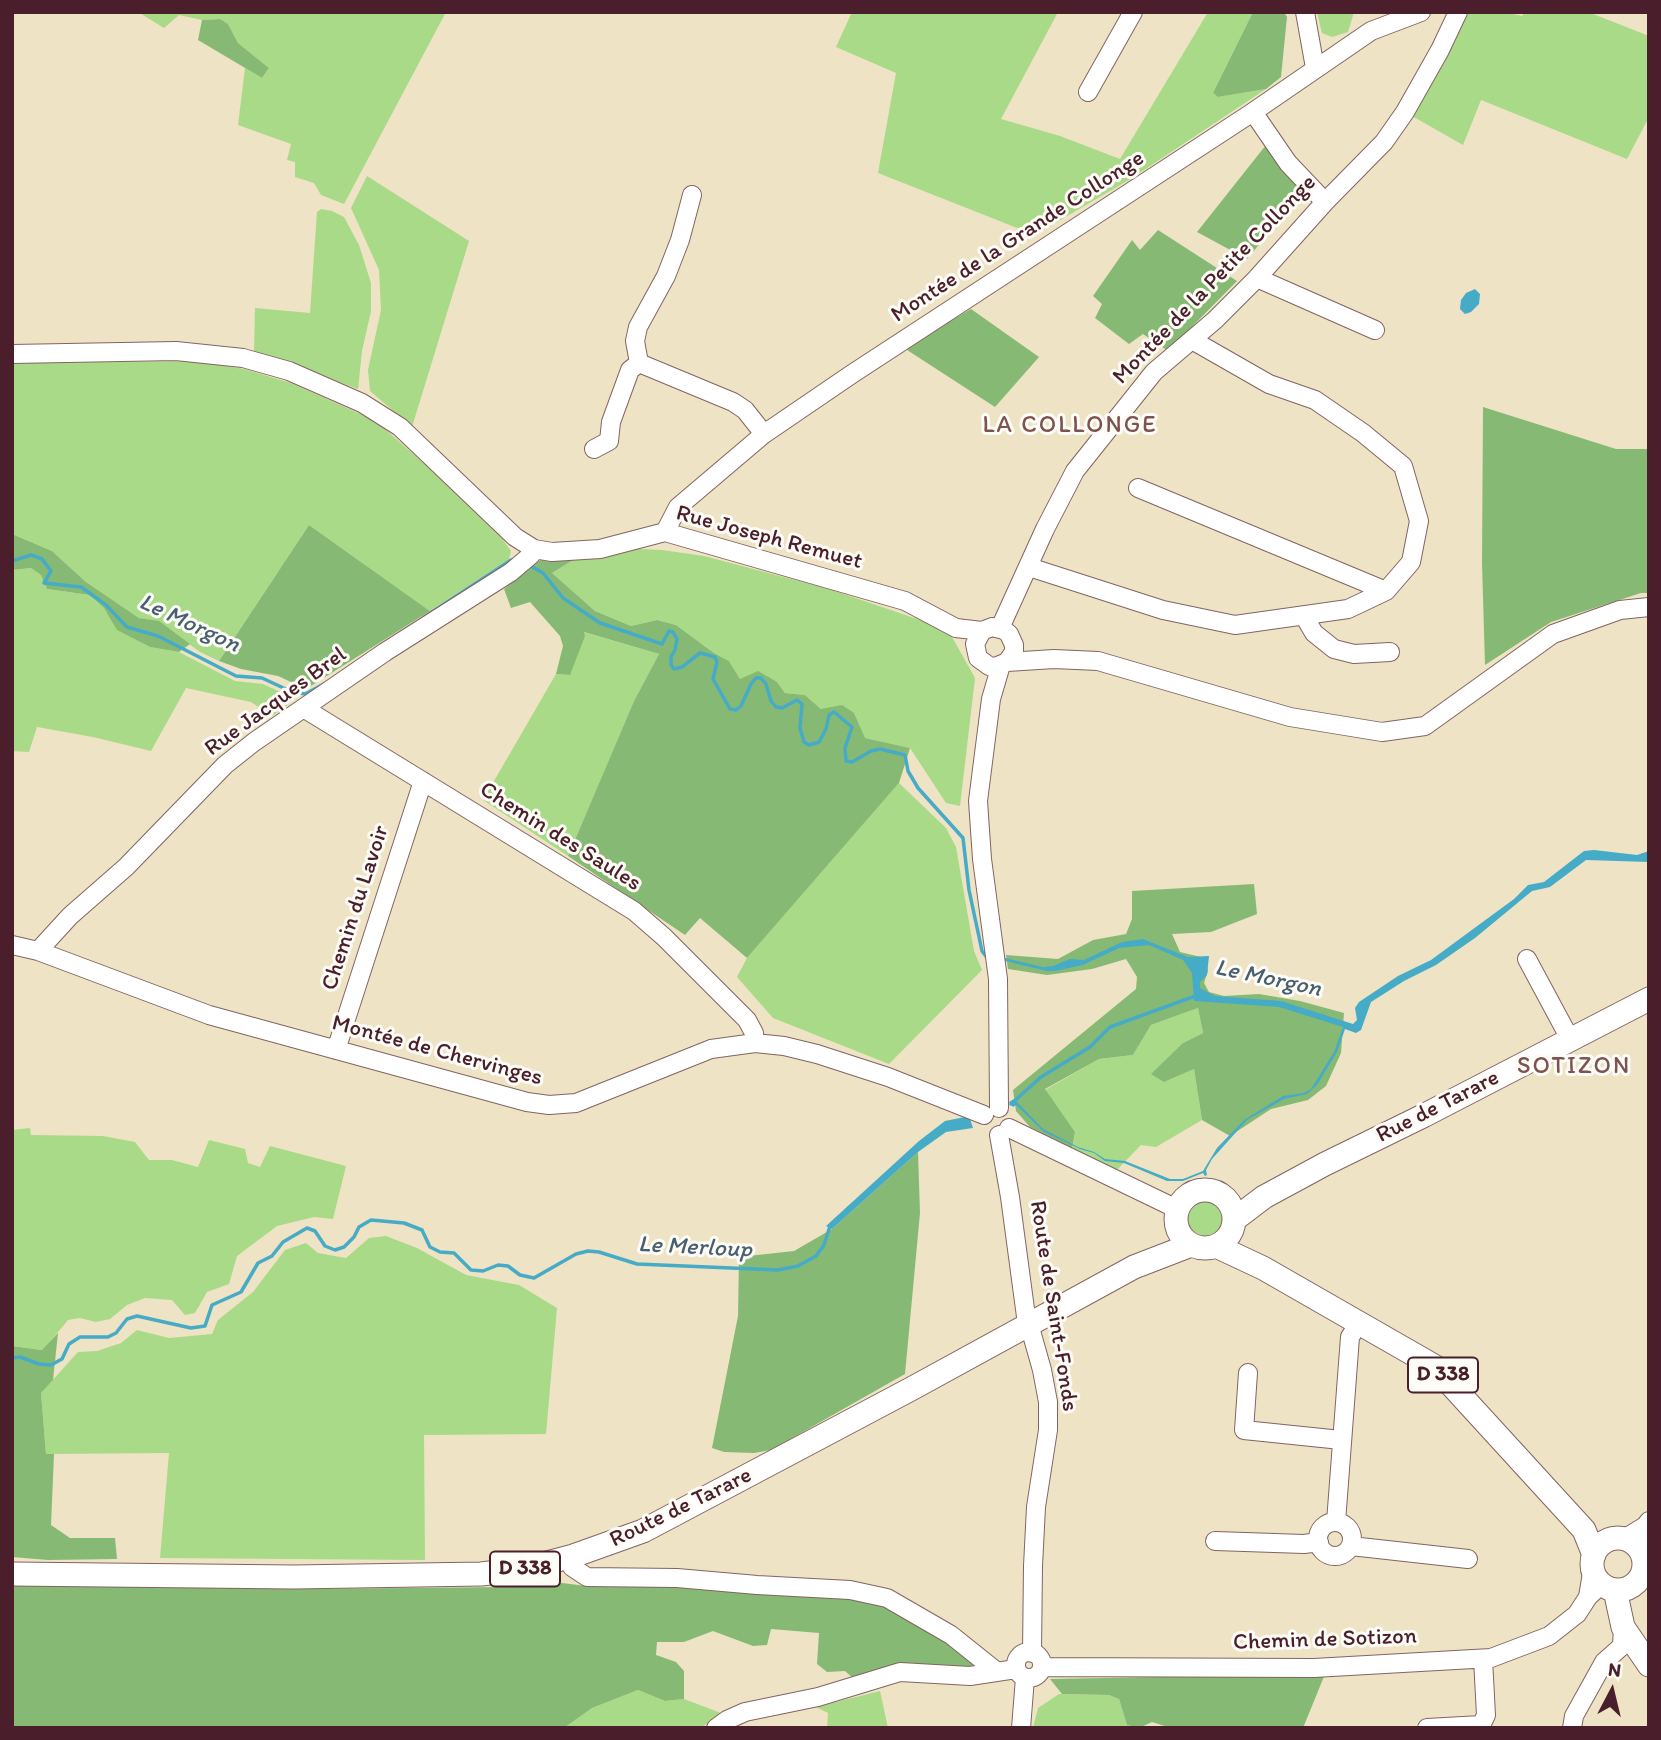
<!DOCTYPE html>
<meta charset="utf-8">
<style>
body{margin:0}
#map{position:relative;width:1661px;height:1740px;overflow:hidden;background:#eee3c4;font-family:Itim,sans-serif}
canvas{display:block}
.frame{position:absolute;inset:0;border:14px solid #4a1f2b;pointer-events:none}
.north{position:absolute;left:1577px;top:1656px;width:70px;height:70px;-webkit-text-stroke:5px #fdfcf7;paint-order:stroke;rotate:7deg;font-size:19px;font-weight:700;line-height:28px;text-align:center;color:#4a1f2b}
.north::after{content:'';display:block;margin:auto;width:24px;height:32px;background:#4a1f2b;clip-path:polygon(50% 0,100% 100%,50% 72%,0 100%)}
</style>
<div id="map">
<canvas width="1661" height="1740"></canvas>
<div class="frame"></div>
<div class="north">N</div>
</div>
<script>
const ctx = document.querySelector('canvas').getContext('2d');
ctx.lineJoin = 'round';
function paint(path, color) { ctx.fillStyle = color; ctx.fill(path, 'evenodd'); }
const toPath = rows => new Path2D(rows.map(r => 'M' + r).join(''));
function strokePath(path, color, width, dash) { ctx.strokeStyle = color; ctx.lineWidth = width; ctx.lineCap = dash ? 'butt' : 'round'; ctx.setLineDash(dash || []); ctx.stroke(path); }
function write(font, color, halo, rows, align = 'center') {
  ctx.font = font + ' Itim,sans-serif'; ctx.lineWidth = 6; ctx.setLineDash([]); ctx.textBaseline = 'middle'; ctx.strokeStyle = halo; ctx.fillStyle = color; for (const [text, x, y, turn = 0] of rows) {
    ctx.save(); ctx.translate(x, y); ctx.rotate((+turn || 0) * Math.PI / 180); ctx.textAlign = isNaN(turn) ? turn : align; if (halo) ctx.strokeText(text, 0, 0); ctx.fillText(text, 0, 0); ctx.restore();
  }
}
paint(toPath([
 [138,12,446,12,344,204,321,195,314,183,295,177,295,162,287,160,291,144,238,125,245,68,262,78,269,68,238,43,228,24,219,19,202,20,179,15,164,28],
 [852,12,1058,12,1001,119,1060,136,1120,159,1208,12,1253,12,1213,93,1218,97,1266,89,1132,178,1035,235,878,173,896,73,836,47],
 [1317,12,1354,12,1348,32,1332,37,1322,33],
 [1466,12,1504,12,1522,16,1525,12,1588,12,1649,36,1649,117,1627,159,1481,100,1463,145,1405,112],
 [367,176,469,241,412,427,370,391,368,370,381,310,379,270,351,208],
 [321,209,332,211,344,217,359,245,371,283,371,311,362,351,358,389,254,352,255,308,310,313,317,212],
 [196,361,244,369,291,383,376,421,430,469,501,537,511,551,509,559,430,611,309,525,219,661,200,652,159,622,139,618,86,582,52,551,12,534,12,363],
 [621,548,662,550,704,556,829,589,923,621,952,637,975,678,960,806,946,803,910,748,864,738,854,713,821,709,805,695,785,693,777,682,740,679,729,661,714,653,676,625,657,620,631,626,595,611,552,573,580,556],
 [31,568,41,574,47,589,90,595,104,608,118,630,150,647,179,652,235,681,263,684,287,695,289,704,272,716,251,702,186,688,151,751,93,737,37,727,29,752,12,751,12,570],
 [583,632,659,654,634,701,568,856,483,800,556,674,570,675],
 [899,783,946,828,956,847,974,951,982,970,889,1064,773,1018,737,977,747,958],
 [1198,1008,1203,1033,1183,1043,1164,1082,1194,1069,1202,1120,1156,1147,1141,1145,1117,1170,1072,1148,1075,1132,1045,1090,1099,1059,1133,1055,1151,1025],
 [30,1128,31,1135,103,1136,135,1142,149,1160,172,1160,198,1167,209,1140,245,1149,248,1163,260,1167,270,1146,346,1166,333,1219,314,1217,277,1226,237,1256,229,1284,207,1292,195,1313,185,1315,172,1300,145,1298,127,1305,110,1319,96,1322,80,1318,68,1320,43,1350,12,1346,12,1130],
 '1184 1219a21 21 0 1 1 42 0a21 21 0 1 1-42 0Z',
 [386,1236,417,1248,466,1275,519,1285,557,1308,546,1434,424,1435,425,1560,160,1558,169,1453,46,1454,41,1393,78,1352,97,1351,121,1343,137,1330,169,1338,212,1334,218,1320,253,1292,285,1250,306,1243,318,1253,346,1258,369,1238],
 [638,1690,665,1701,684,1699,721,1713,701,1728,564,1728,592,1708],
 [880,1691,888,1728,827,1728,828,1713,816,1707],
 [1059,1694,1109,1695,1119,1699,1127,1725,1139,1728,1033,1728,1038,1708]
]), '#a9da88');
paint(toPath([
 [1253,12,1284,12,1287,17,1281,77,1266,89,1218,97,1213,93],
 [220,19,228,24,238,43,269,68,262,78,198,40,202,20],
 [1266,145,1303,192,1247,259,1197,232],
 [1158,230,1237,281,1168,351,1143,334,1129,344,1095,318,1102,304,1093,296,1132,240,1140,250],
 [971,309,1039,357,995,407,904,348],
 [1483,407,1616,449,1649,449,1649,593,1641,593,1551,622,1485,665,1482,563],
 [309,525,430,611,306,689,278,676,241,669,219,661],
 [12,534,52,551,86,582,139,618,159,621,190,644,179,652,150,647,117,630,104,608,90,595,47,589,41,575,31,568,12,570],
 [580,556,552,573,595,611,631,626,657,620,676,625,714,653,729,661,740,679,758,671,777,682,785,693,805,695,821,709,842,705,854,713,865,738,910,748,899,783,747,958,700,918,685,935,568,856,634,701,659,654,584,632,585,636,570,675,556,674,563,646,560,636,530,602,511,608,504,589,543,558],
 [1254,884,1257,914,1211,932,1172,934,1180,952,1205,958,1208,971,1204,983,1209,992,1224,996,1259,994,1300,1001,1344,1013,1341,1053,1326,1086,1308,1100,1271,1109,1230,1136,1202,1120,1194,1069,1164,1082,1151,1074,1183,1043,1203,1033,1198,1008,1151,1025,1133,1055,1099,1059,1045,1089,1075,1132,1072,1148,1030,1127,1016,1111,1013,1090,1136,989,1137,977,1126,959,1092,969,1047,975,1008,969,1006,955,1058,959,1093,940,1126,934,1132,919,1132,891],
 [918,1152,920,1213,905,1374,771,1450,754,1453,724,1452,712,1448,738,1316,739,1257,794,1251,832,1229],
 [58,1333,53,1380,41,1393,46,1454,54,1454,51,1525,70,1538,115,1538,117,1559,48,1560,12,1557,12,1346,42,1350],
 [546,1581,594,1587,663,1585,834,1596,886,1605,971,1657,978,1666,974,1670,855,1680,845,1671,827,1672,817,1664,819,1633,771,1629,767,1645,753,1646,713,1631,684,1642,657,1642,656,1655,676,1662,684,1671,684,1699,665,1701,638,1690,592,1708,564,1728,12,1728,12,1582,304,1589,504,1587],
 [1325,1674,1303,1728,1171,1728,1152,1722,1139,1728,1127,1725,1119,1699,1109,1695,1062,1694,1050,1679]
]), '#86ba74');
paint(toPath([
 [1475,289,1480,294,1479,304,1471,312,1465,314,1460,309,1461,300,1466,293],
 [1594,850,1637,855,1649,851,1649,862,1586,860,1550,887,1532,891,1475,938,1436,965,1404,981,1371,1002,1361,1030,1356,1033,1345,1029,1337,1052,1317,1085,1307,1094,1284,1099,1247,1120,1212,1159,1206,1170,1207,1175,1205,1176,1203,1173,1183,1181,1167,1181,1124,1163,1105,1161,1094,1153,1080,1149,1044,1132,1016,1105,1013,1107,1009,1102,1014,1099,1043,1129,1078,1147,1094,1152,1105,1159,1125,1161,1170,1179,1183,1179,1203,1171,1217,1148,1244,1120,1283,1096,1304,1093,1311,1089,1334,1052,1343,1027,1279,1007,1194,1001,1192,973,1183,960,1149,945,1119,948,1083,965,1055,971,1047,971,1005,961,1005,958,1043,967,1053,966,1070,959,1084,960,1122,942,1143,939,1188,957,1209,956,1207,975,1200,982,1200,988,1215,996,1281,1001,1353,1024,1357,1020,1355,1008,1359,1002,1398,976,1431,960,1514,899,1528,885,1544,882,1584,851],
 [965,1117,970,1119,973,1128,946,1132,918,1152,832,1229,826,1226,919,1141,945,1121]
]), '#46abc6');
strokePath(toPath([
 [12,561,31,555,42,559,51,571,44,583,81,587,106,605,127,627,158,636,236,676,262,678,290,691,305,694,324,684],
 [529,565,543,573,563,598,600,623,662,644,669,631,673,632,677,639,675,650,671,657,671,665,674,669,682,667,700,653,715,657,717,662,713,679,730,709,736,710,741,706,751,684,756,678,761,678,766,684,771,701,776,707,782,708,797,700,802,704,800,728,804,742,809,745,819,742,826,729,829,715,834,712,852,727,845,748,846,761,852,762,871,751,880,749,905,755,908,771,918,788,963,838,969,890,982,951,988,959],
 [423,618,511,560],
 [1011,1104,1041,1077,1090,1047,1110,1027,1198,995],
 [12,1358,20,1357,39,1364,51,1365,62,1359,69,1344,80,1337,108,1337,116,1333,127,1319,137,1316,191,1328,205,1326,212,1305,241,1292,258,1263,272,1256,283,1242,307,1228,315,1231,325,1246,335,1250,344,1247,354,1237,359,1227,371,1220,404,1223,422,1230,430,1247,440,1252,454,1253,471,1270,483,1271,498,1265,508,1266,520,1275,534,1278,576,1254,588,1251,599,1252,637,1264,778,1270,798,1266,816,1256,824,1245,830,1226]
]), '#46abc6', 3.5);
const minor = toPath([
 [1305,12,1315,68],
 [1088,92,1133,12],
 [1253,112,1288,163,1325,202],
 [692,195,680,240,666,276,638,327,635,341,639,363,733,402,745,410,764,434],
 [1257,278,1375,330],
 [12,354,176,351,243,358,289,371,362,403,400,427,515,537,534,549,552,552,600,549,665,532,905,601,956,628,982,631,992,627,1004,630,1009,634,1014,645,1014,652,1007,662,995,667,989,666,978,658,975,644,982,631],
 [594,449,609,441,611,422,630,370,639,363],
 [1138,488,1386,591],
 [665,532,678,507,764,434,852,374,1253,112,1371,31,1421,12],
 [1029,567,1163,610,1235,625,1348,609,1386,591,1411,562,1419,521,1403,466,1363,433,1315,400,1269,384,1192,340],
 [1304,616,1314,633,1334,649,1354,654,1390,652],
 [1000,628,1045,529,1075,471,1154,372,1215,320,1257,278,1325,202,1384,142,1405,112,1440,50,1458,12],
 [1007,662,1054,659,1098,661,1290,717,1382,732,1425,726,1553,634,1620,610,1649,607],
 [305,709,634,911,664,937,747,1020,754,1033,755,1043],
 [12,945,38,951,209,1015,527,1102,549,1105,576,1103,711,1049,755,1043,784,1046,817,1054,888,1077,984,1115],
 [38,951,70,916,126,867,225,765,254,742,385,652,511,572,531,555,534,549],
 [1527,959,1570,1039],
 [336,1050,423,781],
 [999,1108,998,979,982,859,978,801,991,699,1001,665],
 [1009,1128,1177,1209],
 [999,1135,1010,1197,1027,1324,1031,1331,1042,1370,1048,1402,1048,1430,1036,1507,1033,1566,1032,1653],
 [1248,1373,1244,1430,1341,1440],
 '1318 1539a17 17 0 1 1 34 0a17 17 0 1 1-34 0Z',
 [1336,1522,1350,1337,1359,1323],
 [1624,1539,1645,1526,1649,1521],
 [1215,1541,1304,1544,1319,1542],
 [1351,1546,1468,1559],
 [1641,1552,1645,1526],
 [568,1558,572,1567,587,1577,677,1578,757,1585,850,1590,887,1598,951,1635,996,1671],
 [1640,1578,1649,1576],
 [1588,1597,1593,1567],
 '1016 1665a13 13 0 1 1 26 0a13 13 0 1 1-26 0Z',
 [1042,1667,1314,1668,1491,1658,1549,1636,1577,1614,1588,1597,1602,1584],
 [716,1728,727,1720,745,1712,818,1697,900,1672,970,1676,1016,1669],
 [1021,1728,1025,1678],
 [1427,1728,1481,1725],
 [1480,1728,1486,1715,1483,1659],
 [1572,1728,1574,1716,1604,1662,1622,1646,1623,1627]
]);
const major = toPath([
 '1176 1219a29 29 0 1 1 58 0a29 29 0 1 1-58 0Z',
 [1235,1219,1264,1197,1325,1164,1423,1116,1649,999],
 [1216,1246,1263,1268,1434,1366,1584,1530,1594,1555],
 '1592 1564a26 26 0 1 1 52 0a26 26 0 1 1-52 0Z',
 [12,1574,294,1577,481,1574,524,1569,573,1556,643,1531,911,1389,1134,1267,1191,1245],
 [1615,1590,1623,1627,1649,1665]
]);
strokePath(minor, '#836461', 20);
strokePath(major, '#836461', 25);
strokePath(minor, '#fff', 18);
strokePath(major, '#fff', 23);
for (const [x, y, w] of [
 [1443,1375,70],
 [525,1569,70]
]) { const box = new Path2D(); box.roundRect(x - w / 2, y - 17.5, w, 35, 5); ctx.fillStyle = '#fdfcf7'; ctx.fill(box); strokePath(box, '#4a1f2b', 2); }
write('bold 21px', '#4a1f2b', null, [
 ["D 338",1443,1375],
 ["D 338",525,1569]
]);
write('23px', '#4a1f2b', '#fdfcf7', [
 ["Montée de la Grande Collonge",1018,237,-33],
 ["Montée de la Petite Collonge",1215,280,-46],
 ["Rue Joseph Remuet",769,538,15],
 ["Rue Jacques Brel",276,702,-36],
 ["Chemin des Saules",560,837,32],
 ["Chemin du Lavoir",356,908,-72],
 ["Montée de Chervinges",437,1051,15],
 ["Rue de Tarare",1438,1107,-27],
 ["Route de Saint-Fonds",1053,1306,81],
 ["Route de Tarare",681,1508,-26],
 ["Chemin de Sotizon",1325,1640,-2]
]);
ctx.letterSpacing = '2px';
write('24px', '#7d5251', '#fdfcf7', [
 ["LA COLLONGE",1070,426],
 ["SOTIZON",1574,1067]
]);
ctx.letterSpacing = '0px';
write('italic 24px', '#485e71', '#fdfcf7', [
 ["Le Morgon",189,624,25],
 ["Le Morgon",1268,979,12],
 ["Le Merloup",695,1248,3]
]);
</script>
